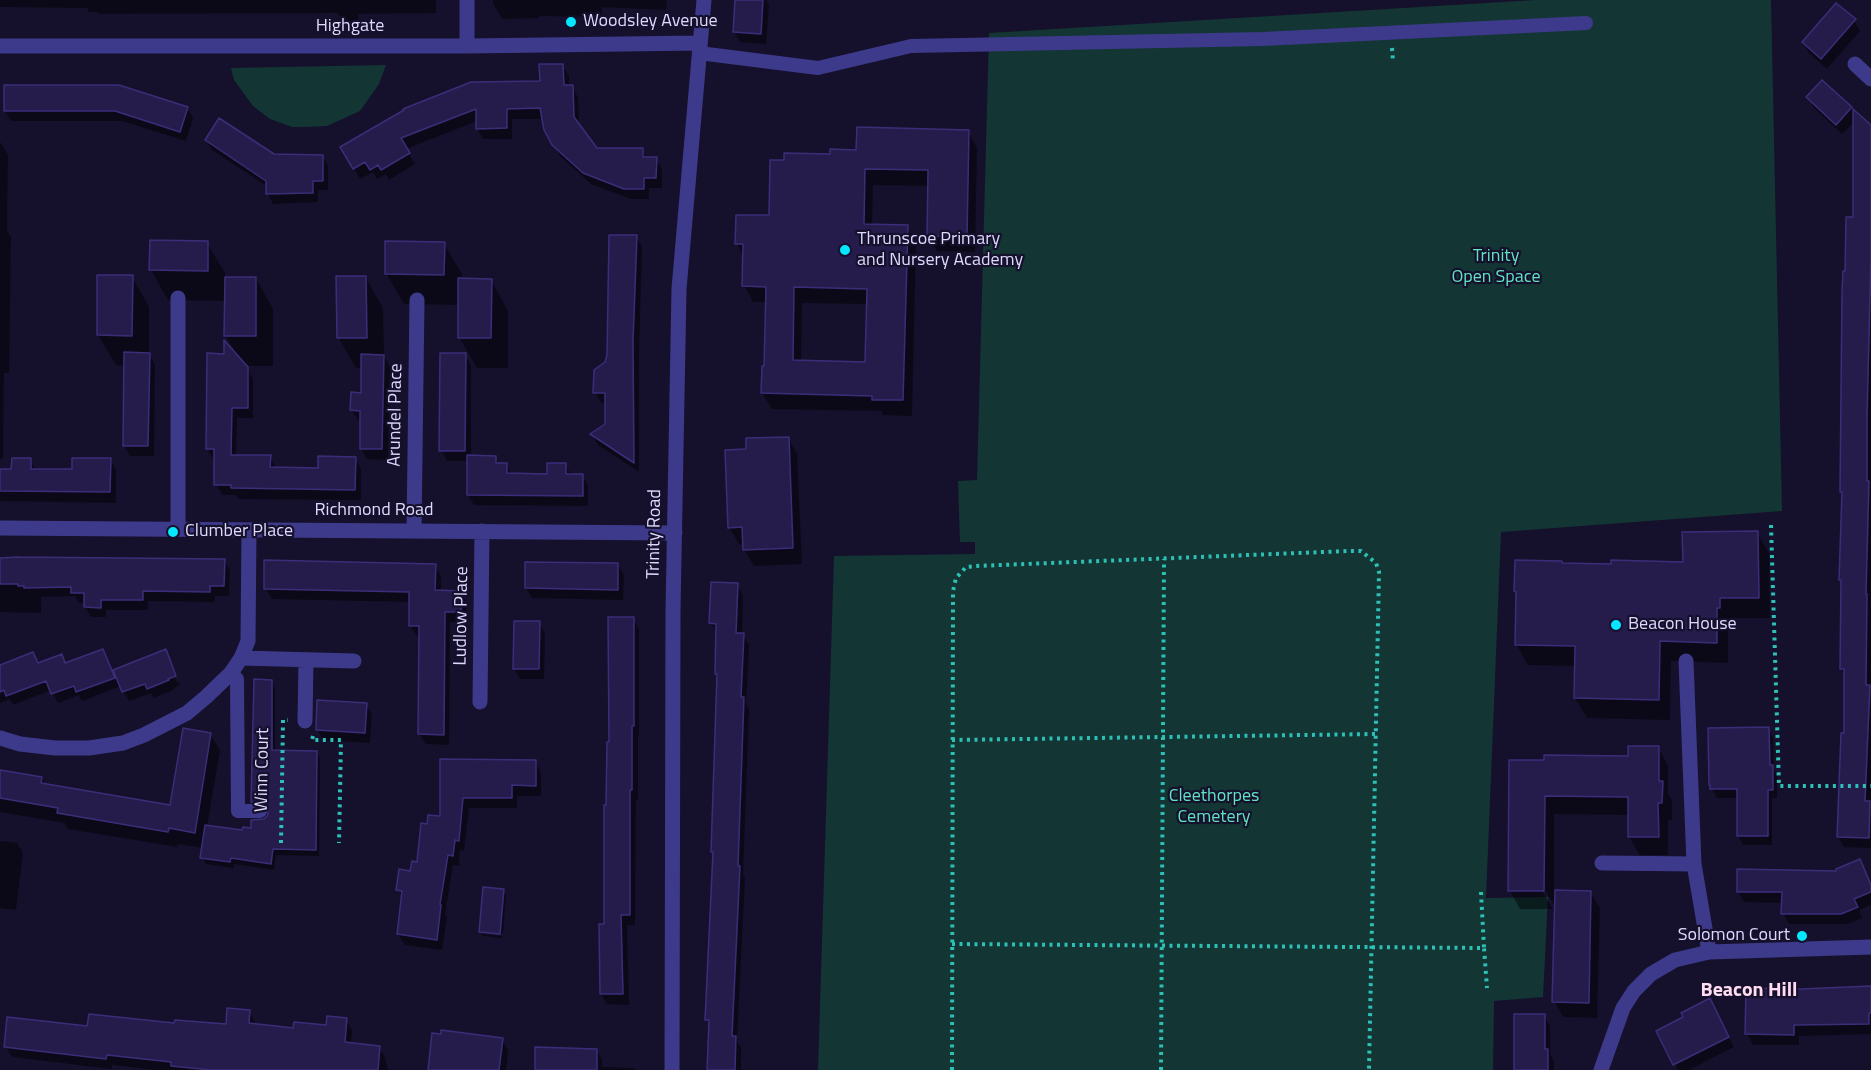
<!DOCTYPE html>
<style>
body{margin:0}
canvas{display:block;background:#15102b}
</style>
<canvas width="1871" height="1070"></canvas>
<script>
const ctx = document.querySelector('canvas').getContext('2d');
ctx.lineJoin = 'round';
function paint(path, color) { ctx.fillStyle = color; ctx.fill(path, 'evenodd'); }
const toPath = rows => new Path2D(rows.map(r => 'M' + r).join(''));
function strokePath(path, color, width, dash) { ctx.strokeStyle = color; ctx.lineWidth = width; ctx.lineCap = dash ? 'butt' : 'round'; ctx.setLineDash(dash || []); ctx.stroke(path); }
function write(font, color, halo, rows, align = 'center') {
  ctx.font = font + ' "Titillium Web",sans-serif'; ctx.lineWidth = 4.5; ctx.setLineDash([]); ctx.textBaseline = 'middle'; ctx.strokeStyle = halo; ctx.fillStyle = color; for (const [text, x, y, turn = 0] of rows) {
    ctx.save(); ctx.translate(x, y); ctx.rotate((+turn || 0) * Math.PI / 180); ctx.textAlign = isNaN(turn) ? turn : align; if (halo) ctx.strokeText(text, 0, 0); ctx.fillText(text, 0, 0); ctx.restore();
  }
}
paint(toPath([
 [1536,0,1771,0,1782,511,1501,532,1486,898,1548,897,1543,997,1494,1001,1493,1070,818,1070,834,556,975,554,975,542,960,542,958,481,977,480,989,33],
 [386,65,379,84,360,111,327,126,305,127,292,127,270,119,253,106,234,80,231,68]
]), '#133534');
paint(toPath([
 [0,0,436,0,436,13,358,14,358,25,345,25,338,13,99,14,98,12,89,12,87,8,0,7],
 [493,0,667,0,666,10,602,7,602,17,539,16,539,18,502,19,493,3],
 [736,0,766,0,769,5,766,44,740,42,734,31],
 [1854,20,1860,31,1827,69,1809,53,1803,42],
 [562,65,569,76,569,87,572,87,578,97,579,126,597,150,642,150,647,159,656,159,662,169,662,188,649,188,649,199,631,199,591,184,560,156,545,130,543,119,512,119,512,139,483,139,477,128,477,121,406,149,415,164,389,180,386,174,377,179,373,172,360,179,342,148,541,82],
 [1823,82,1851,108,1855,115,1871,127,1871,848,1844,847,1838,837,1845,734,1845,676,1841,669,1843,583,1841,580,1846,272,1855,218,1855,121,1842,134,1814,108,1808,98],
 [187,108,193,118,186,141,122,121,11,121,5,111],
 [968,132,977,148,975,252,937,251,928,235,929,186,873,185,872,226,907,227,916,243,912,416,883,415,881,411,772,409,762,393,766,367,767,302,753,302,744,285,744,257,737,244,770,217,831,155],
 [802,303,868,304,867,363,801,361],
 [206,140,273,156,322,156,328,166,328,190,318,190,318,202,273,204,268,194,268,187,212,150],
 [0,142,8,155,7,231,11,237,9,373,4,373,3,459,0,459],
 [636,236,642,247,639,354,639,472,598,445,592,435,606,425,607,403,601,403,595,392,607,363],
 [207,243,225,273,225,278,256,278,273,309,273,366,246,366,253,379,253,418,237,418,236,456,270,456,276,469,319,469,355,458,361,469,361,500,239,499,236,495,222,495,216,484,216,459,213,459,207,448,236,354,226,336,226,301,168,300,151,270],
 [444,244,462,274,461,280,491,280,508,311,508,368,477,368,459,337,460,305,404,304,386,273],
 [132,277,149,307,149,354,155,365,154,456,130,456,124,445,126,366,116,365,98,335],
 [366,278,383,308,384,356,390,367,388,460,367,459,361,449,362,420,358,420,352,410,362,394,363,368,356,368,338,337],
 [465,355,471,365,471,457,495,457,500,465,506,465,512,475,549,475,565,465,571,475,582,475,588,485,588,506,474,505,468,495,468,461,447,461,441,450],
 [788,438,797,454,802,564,754,566,744,550,744,543,739,544,729,527,747,450],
 [110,459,116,470,116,503,0,501,0,470,13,470,30,460,36,471,74,471],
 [1757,533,1769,553,1770,618,1731,618,1731,628,1728,628,1728,663,1671,661,1670,720,1587,718,1575,698,1576,666,1528,665,1516,644,1562,562,1563,565,1685,563],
 [0,559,224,560,230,570,229,596,215,596,215,602,148,601,148,610,106,610,106,617,91,617,85,607,85,603,79,603,75,596,41,597,41,613,0,612],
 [617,564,624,575,623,600,532,598,526,588],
 [435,565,441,576,441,592,461,593,467,603,466,622,450,622,449,745,426,744,419,734,420,636,417,636,410,626,410,602,272,599,266,589],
 [737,585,743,595,742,635,749,645,746,704,749,709,743,875,745,878,737,1041,741,1048,741,1070,709,1070,710,1026,707,1020,714,855,712,852,718,678,716,674,717,633,711,623],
 [633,619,639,629,639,736,638,736,638,800,636,800,635,925,627,925,629,1005,607,1004,601,994,605,926,610,743],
 [539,623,545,633,544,679,520,679,514,668],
 [103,651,113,671,165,651,170,659,168,659,177,683,179,682,180,685,173,689,173,690,154,698,151,693,129,701,121,686,82,701,79,695,58,703,51,690,13,705,10,699,0,703,0,666,66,664],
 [271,681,275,688,275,751,316,752,320,759,319,856,276,855,274,870,234,864,234,868,206,864,202,857,203,848,178,844,177,847,68,829,64,823,0,812,0,771,42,778,46,786,171,806,210,734,220,750,207,827,244,832,252,830,270,816,270,810,257,809,253,802],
 [366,704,372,715,370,743,323,740,317,729],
 [1768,729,1773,738,1774,769,1777,776,1777,798,1772,798,1772,845,1743,845,1738,836,1738,798,1717,798,1712,789],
 [1658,747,1668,766,1668,794,1672,800,1672,820,1668,820,1668,855,1640,855,1629,837,1629,815,1554,814,1554,891,1590,892,1600,908,1597,1018,1563,1017,1554,1001,1556,909,1542,884,1539,886,1553,909,1520,909,1510,891,1510,762,1629,758],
 [441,760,535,761,541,772,541,796,517,796,517,808,469,808,464,851,460,850,459,866,453,865,445,914,447,917,442,950,405,945,398,934,403,898,398,889,418,864,428,826,441,818],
 [0,841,17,843,23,853,16,910,0,908],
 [1860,861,1871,884,1871,905,1859,910,1862,918,1848,924,1789,924,1783,913,1783,903,1744,902,1738,892,1838,873],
 [503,890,506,895,503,933,481,931,481,933,480,932],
 [481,934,502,936,502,938,483,936],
 [1871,988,1871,1034,1799,1036,1799,1045,1753,1045,1747,1034,1801,990],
 [1715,1010,1734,1047,1689,1070,1678,1070,1658,1032],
 [249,1012,255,1022,255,1025,295,1030,327,1027,346,1019,352,1030,351,1044,379,1047,385,1058,388,1070,156,1070,112,1065,112,1069,12,1057,6,1047,89,1028,176,1025,227,1026],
 [1544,1016,1550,1026,1550,1055,1554,1061,1554,1070,1515,1070],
 [502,1040,508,1050,506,1070,430,1070],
 [596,1050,602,1060,602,1067,634,1068,636,1070,536,1070]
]), '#0007');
const building = toPath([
 [735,0,763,0,761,34,733,32,735,0],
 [1836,3,1856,19,1821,59,1802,42,1836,3],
 [539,64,563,64,564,85,573,85,574,117,597,148,643,148,643,157,657,157,656,178,644,178,644,189,624,189,583,173,552,145,544,130,540,108,507,109,507,128,476,129,476,109,401,138,410,153,381,170,378,165,370,170,365,162,353,169,340,147,404,110,403,109,471,82,540,81,539,64],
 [1822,80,1852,107,1836,125,1806,97,1822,80],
 [4,85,119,85,188,107,180,132,115,111,4,111,4,85],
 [1853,109,1871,125,1871,257,1867,417,1867,481,1869,481,1866,594,1867,594,1866,685,1870,685,1865,801,1870,801,1869,838,1837,837,1841,733,1844,733,1844,669,1840,669,1841,580,1839,580,1842,492,1840,492,1842,293,1843,271,1845,271,1846,217,1853,217,1853,109],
 [219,118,274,154,323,155,323,181,313,181,313,193,266,194,266,181,205,140,219,118],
 [857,127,969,130,967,237,927,236,928,170,865,169,864,224,908,225,903,400,872,400,872,396,761,393,762,366,764,366,766,287,742,286,743,244,735,244,736,215,769,215,770,160,784,160,784,153,830,154,830,149,856,150,857,127],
 [794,287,867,289,865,362,793,360,794,287],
 [609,235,637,235,633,342,634,463,590,434,605,424,605,393,593,393,594,370,605,362,607,355,609,235],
 [150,240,208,241,208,271,149,270,150,240],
 [385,241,445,242,444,275,385,274,385,241],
 [97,275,133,275,132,336,97,335,97,275],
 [336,276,366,276,367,338,337,338,336,276],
 [225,277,256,277,256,336,224,336,225,277],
 [458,278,492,279,491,338,458,338,458,278],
 [224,340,248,367,248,408,232,408,231,455,271,455,270,467,318,468,318,456,356,457,355,490,231,488,231,485,214,485,214,449,206,449,207,353,224,354,224,340],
 [124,352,150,353,148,446,123,446,124,352],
 [440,353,466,353,465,451,439,451,440,353],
 [361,354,384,355,382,449,360,449,360,411,350,410,351,392,361,393,361,354],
 [789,437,793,548,743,550,742,527,728,528,725,450,746,449,746,438,789,437],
 [467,455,496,456,496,463,507,463,507,473,547,474,547,463,566,463,566,474,583,474,583,496,467,495,467,455],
 [12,458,31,458,31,469,72,469,72,458,111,458,110,492,0,491,0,469,11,469,12,458],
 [1758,531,1759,598,1720,598,1720,608,1717,608,1717,643,1660,641,1659,700,1574,698,1575,646,1515,645,1516,592,1514,591,1515,560,1562,561,1562,563,1611,564,1611,560,1683,562,1682,532,1758,531],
 [18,557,225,559,224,586,210,586,210,592,143,591,143,600,101,600,101,608,84,607,84,593,71,593,71,587,24,588,24,586,18,586,18,584,0,584,0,558,18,557],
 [264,560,436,564,435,590,462,591,461,612,445,612,444,735,418,734,419,626,409,626,409,592,264,589,264,560],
 [525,562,618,563,618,590,525,588,525,562],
 [711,582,738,583,736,633,744,633,741,697,744,697,738,866,740,866,732,1036,736,1036,735,1070,707,1070,709,1020,705,1020,713,852,711,852,717,674,715,674,716,624,709,623,711,582],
 [608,617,634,617,634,726,632,726,632,790,630,790,630,915,621,915,623,994,600,994,599,924,604,924,604,805,606,805,607,742,609,742,608,617],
 [514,621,540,621,539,669,513,669,514,621],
 [103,649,115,678,76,692,74,686,51,694,46,681,6,696,4,690,0,692,0,665,33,652,38,663,62,654,65,663,103,649],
 [166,649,176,676,168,679,169,680,147,689,145,684,122,692,113,670,166,649],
 [254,679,272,680,272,750,317,751,316,850,273,849,271,864,231,858,230,862,200,858,205,825,242,830,243,827,251,828,251,820,264,819,268,815,268,807,265,804,251,802,254,679],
 [317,700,367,703,365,733,316,730,317,700],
 [1769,727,1770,765,1773,765,1773,790,1768,790,1768,836,1737,836,1737,789,1710,789,1710,785,1709,785,1708,728,1769,727],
 [183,728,211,733,195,833,169,828,168,832,57,813,58,808,0,798,0,770,42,777,41,783,170,805,183,728],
 [1628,746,1659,746,1659,781,1663,781,1662,803,1658,803,1659,837,1628,837,1628,797,1545,796,1544,891,1508,891,1509,760,1544,760,1544,755,1628,756,1628,746],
 [440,759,536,760,536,786,512,785,512,798,463,798,459,841,455,840,453,856,448,855,440,904,441,905,437,940,397,934,402,891,396,890,399,869,410,871,412,861,417,862,421,823,427,824,428,815,440,816,440,759],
 [1860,859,1871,885,1871,892,1854,899,1858,907,1841,914,1781,914,1782,892,1737,892,1737,869,1836,871,1836,869,1860,859],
 [483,887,504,889,500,934,479,932,483,887],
 [1555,890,1591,891,1589,1003,1552,1002,1555,890],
 [1871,986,1871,1013,1869,1013,1869,1024,1794,1025,1794,1035,1745,1034,1746,988,1801,989,1871,986],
 [1710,998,1729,1037,1673,1065,1656,1031,1683,1017,1681,1013,1710,998],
 [227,1008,250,1010,249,1023,293,1028,294,1022,326,1025,327,1016,347,1018,345,1042,380,1046,378,1070,211,1070,171,1066,171,1062,107,1055,106,1059,4,1047,7,1017,87,1026,89,1014,174,1023,175,1020,226,1024,227,1008],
 [1514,1014,1545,1014,1545,1049,1548,1049,1548,1070,1514,1070,1514,1014],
 [441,1030,503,1038,499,1070,428,1070,432,1033,441,1034,441,1030],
 [535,1047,597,1049,597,1070,535,1070,535,1047]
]);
paint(building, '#251c4c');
strokePath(building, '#3c2d79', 1.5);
strokePath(toPath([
 [1392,48,1393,62],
 [1771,525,1779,786,1871,786],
 [313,736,312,740,341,740,339,843],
 [952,740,1376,734],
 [281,843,283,720,288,720],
 [1481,892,1484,948],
 [952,944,1484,948,1487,988],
 [952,1070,953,591,956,578,966,567,976,566,1348,551,1361,551,1376,563,1379,572,1369,1070],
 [1161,1070,1164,559]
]), '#2dc0b7', 4, [3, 4.5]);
strokePath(toPath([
 [699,53,818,68,911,46,1263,39,1586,23],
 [231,673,237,679,238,811,260,811]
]), '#3d3a8b', 14);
strokePath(toPath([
 [467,0,467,46],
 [0,46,467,46,700,43],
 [1855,64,1871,79],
 [178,298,178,529],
 [0,528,675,533],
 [414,531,417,300],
 [241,658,354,661],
 [1686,661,1694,864,1709,952],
 [480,702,482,531],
 [305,721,306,660],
 [0,738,20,744,55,748,89,748,123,743,144,735,187,713,206,697,231,673,241,658,248,641,249,530],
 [1602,863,1694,864],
 [672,1070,673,611,679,289,704,0],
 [1601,1070,1623,1008,1634,991,1651,974,1675,960,1709,952,1871,947]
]), '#3d3a8b', 15);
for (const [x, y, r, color] of [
 [571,22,6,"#06e7ff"],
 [845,250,6,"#06e7ff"],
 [173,532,6,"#06e7ff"],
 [1616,625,6,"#06e7ff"],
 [1802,936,6,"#06e7ff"]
]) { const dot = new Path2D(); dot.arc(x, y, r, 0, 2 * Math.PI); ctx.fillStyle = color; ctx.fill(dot); strokePath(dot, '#15102b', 2); }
write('18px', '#dedaff', '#15102b', [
 ["Woodsley Avenue",583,22],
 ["Thrunscoe Primary",857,240],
 ["and Nursery Academy",857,261],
 ["Clumber Place",185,532],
 ["Beacon House",1628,625],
 ["Solomon Court",1790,936,"right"]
], 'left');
write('18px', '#dedaff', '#15102b', [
 ["Highgate",350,27],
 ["Arundel Place",396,415,-89],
 ["Richmond Road",374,511],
 ["Trinity Road",655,534,-89],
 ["Ludlow Place",462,616,-89],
 ["Winn Court",263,770,-89]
]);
write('18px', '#61e4c3', '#15102b', [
 ["Trinity",1496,257],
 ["Open Space",1496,278],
 ["Cleethorpes",1214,797],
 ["Cemetery",1214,818]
]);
write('bold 20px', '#ffdcf2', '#15102b', [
 ["Beacon Hill",1749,991]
]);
</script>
